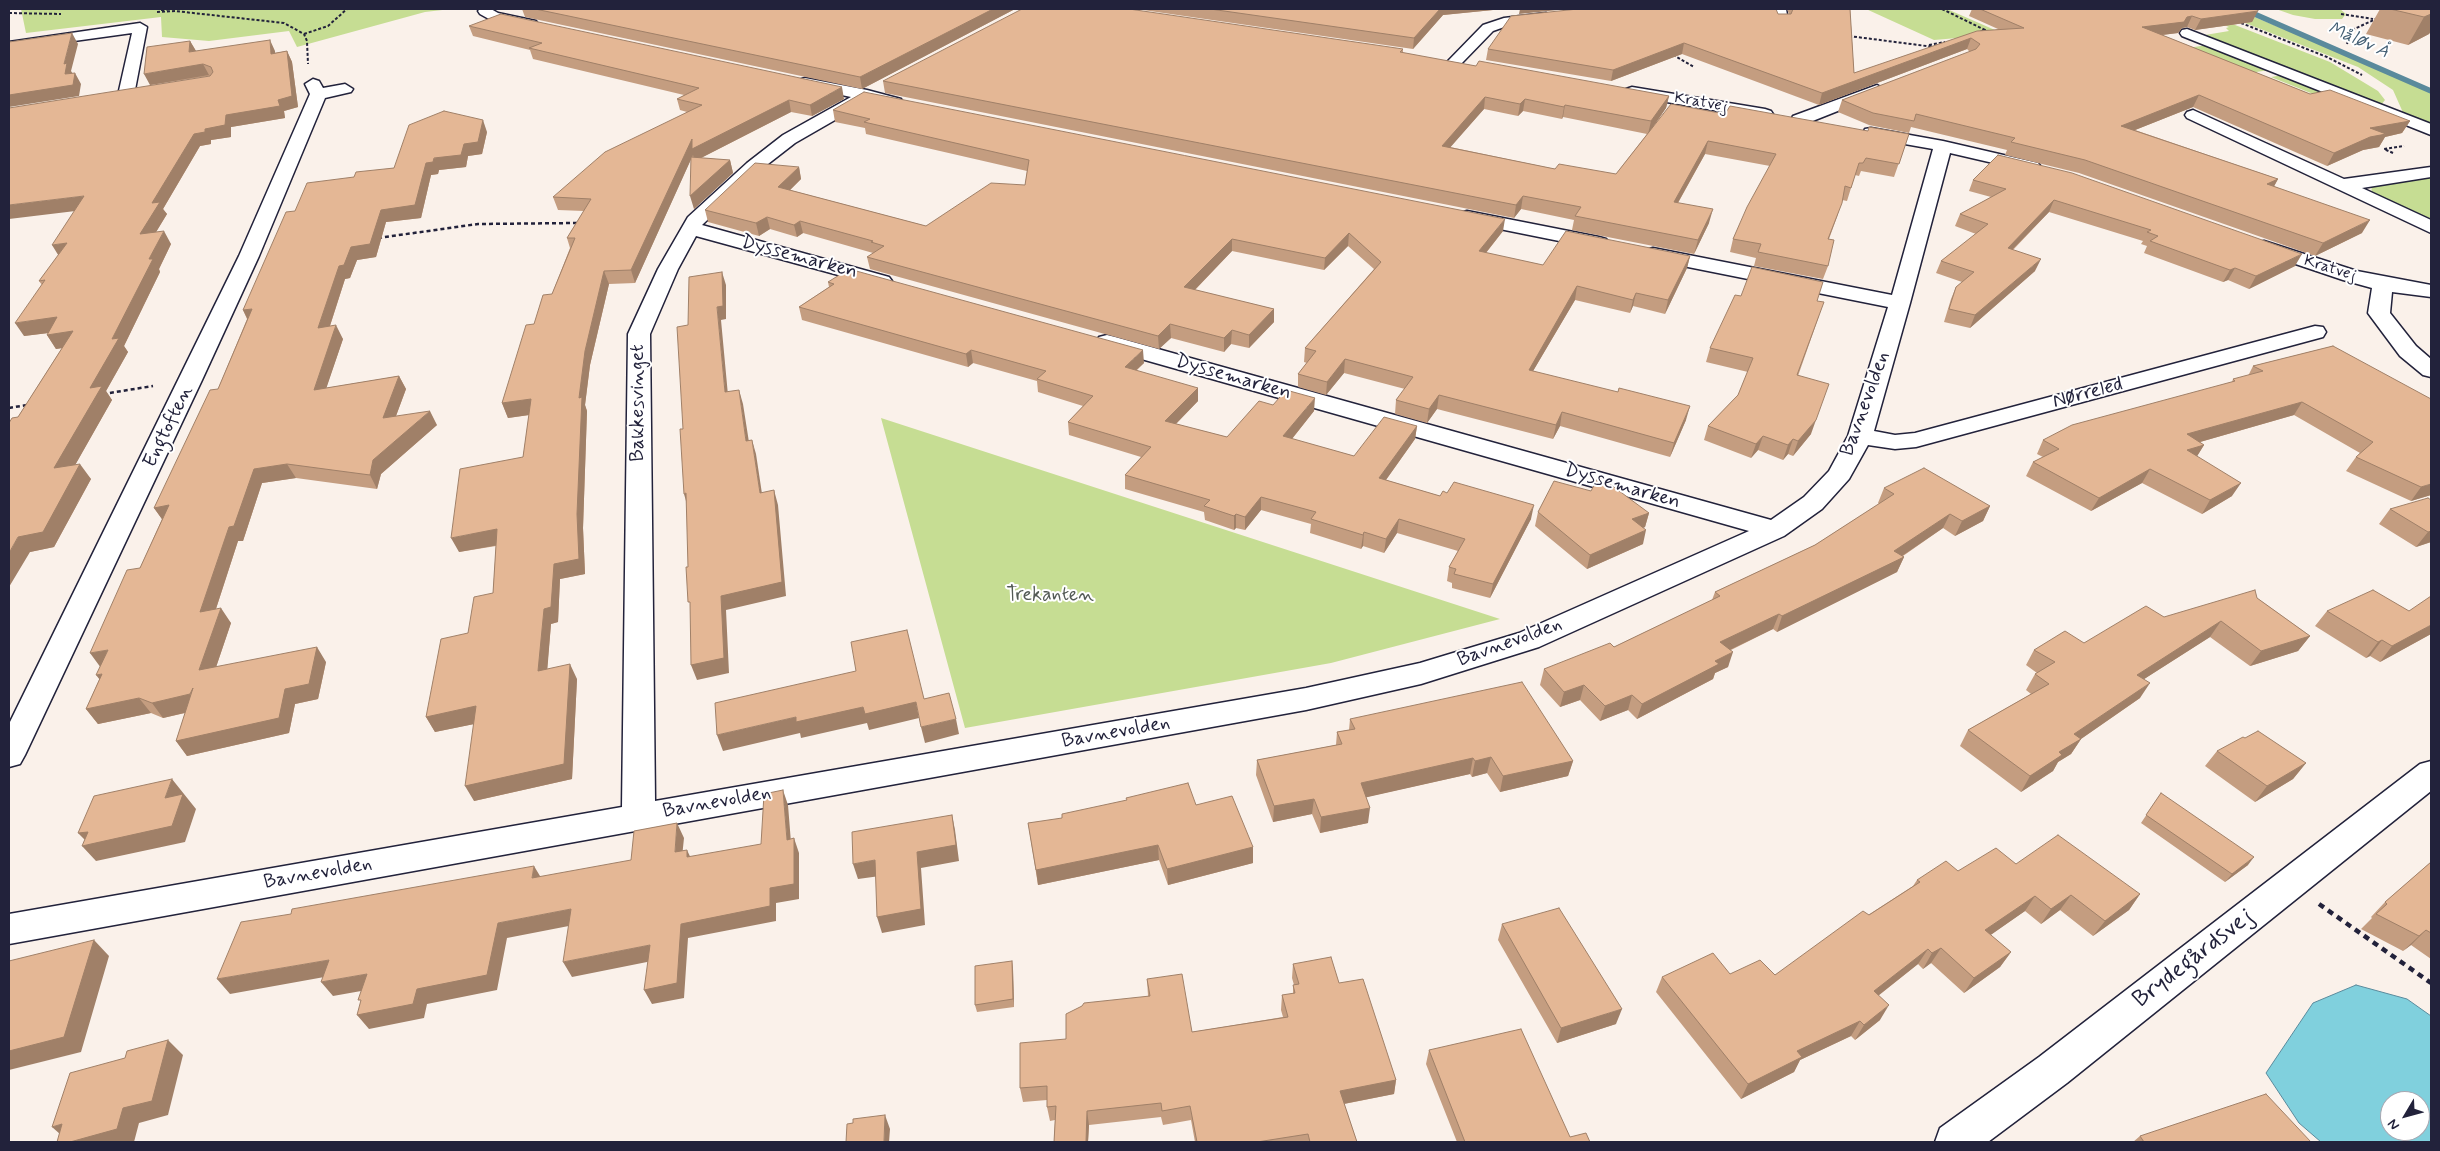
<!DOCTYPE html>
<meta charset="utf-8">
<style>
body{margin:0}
#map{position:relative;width:2440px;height:1151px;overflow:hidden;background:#faf1ea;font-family:Mynerve,sans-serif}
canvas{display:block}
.frame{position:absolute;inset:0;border:10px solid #22223b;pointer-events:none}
.north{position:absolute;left:2380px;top:1091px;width:50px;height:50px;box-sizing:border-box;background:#fff;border:1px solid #a7a7b1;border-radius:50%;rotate:233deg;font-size:14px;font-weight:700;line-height:20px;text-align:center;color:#22223b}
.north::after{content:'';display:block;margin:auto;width:18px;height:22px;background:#22223b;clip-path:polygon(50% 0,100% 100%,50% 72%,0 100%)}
</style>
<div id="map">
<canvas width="2440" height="1151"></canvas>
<div class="frame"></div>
<div class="north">N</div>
</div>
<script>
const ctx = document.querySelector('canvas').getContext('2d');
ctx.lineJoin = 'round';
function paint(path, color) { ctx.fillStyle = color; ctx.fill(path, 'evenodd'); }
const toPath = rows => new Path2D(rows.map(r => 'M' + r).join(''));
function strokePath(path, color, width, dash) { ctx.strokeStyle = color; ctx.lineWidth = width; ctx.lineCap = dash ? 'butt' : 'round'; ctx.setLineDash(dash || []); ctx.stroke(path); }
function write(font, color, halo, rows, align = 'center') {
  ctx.font = font + ' Mynerve,sans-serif'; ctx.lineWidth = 4; ctx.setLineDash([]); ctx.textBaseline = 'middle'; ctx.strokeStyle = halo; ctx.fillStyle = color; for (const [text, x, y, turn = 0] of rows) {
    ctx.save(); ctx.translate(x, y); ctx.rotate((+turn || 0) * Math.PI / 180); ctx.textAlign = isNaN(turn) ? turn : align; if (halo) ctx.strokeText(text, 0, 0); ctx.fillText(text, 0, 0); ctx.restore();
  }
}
paint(toPath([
 [21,9,451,9,425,12,297,47,289,31,209,41,162,37,161,17,26,33],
 [1866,9,1947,9,2004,34,1934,40],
 [2194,9,2330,62,2378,91,2385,100,2381,105,2199,36,2229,31,2226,28,2229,27,2188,10],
 [2235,9,2431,90,2431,126,2405,117,2393,90,2358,67,2217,12],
 [2276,9,2340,9,2346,14,2342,19,2315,19,2293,15],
 [2207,45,2269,70,2231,76,2169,51],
 [2283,75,2336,96,2323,98,2271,77],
 [2431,177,2431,223,2372,195,2371,184],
 [881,418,1500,619,1331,663,965,728]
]), '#c6dd93');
const water = toPath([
 [2356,985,2407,999,2431,1016,2431,1142,2321,1142,2299,1123,2266,1073,2313,1003,2356,985],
 [2390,1101,2420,1101,2420,1131,2390,1131,2390,1101]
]);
paint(water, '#80d0dd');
strokePath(water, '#5a8a9c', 1);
strokePath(toPath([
 [2243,9,2431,91]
]), '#5a8a9c', 5.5);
const minor = toPath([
 [480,9,491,9,498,13,536,21,538,24,531,28,489,19,480,14,478,11,480,9],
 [1772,9,1786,9,1788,21,1786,24,1776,24,1772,9],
 [1546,13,1553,17,1551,20,1507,26,1493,31,1460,65,1455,67,1447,62,1483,25,1504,18,1546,13],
 [140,23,147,27,134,95,126,100,118,95,132,33,9,50,9,42,140,23],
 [2187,29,2431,124,2431,135,2182,36,2180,33,2182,30,2187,29],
 [805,78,867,90,901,99,903,102,895,107,868,101,795,143,759,171,702,225,889,277,892,281,889,285,882,287,696,236,678,269,650,334,655,801,1306,688,1420,663,1519,633,1749,531,1099,347,1096,342,1099,337,1107,335,1115,337,1771,520,1804,497,1829,471,1848,436,1888,307,1653,260,1646,258,1643,254,1646,250,1653,248,1892,295,1933,149,1865,137,1863,133,1865,129,1871,128,1943,141,2038,163,2041,167,2038,171,2032,172,1950,153,1910,303,1874,431,1895,435,1915,433,2315,326,2323,327,2326,332,2323,337,1916,447,1895,449,1868,445,1849,479,1822,509,1784,536,1539,647,1421,684,1306,710,9,944,9,914,622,807,628,334,658,269,688,217,747,163,783,135,851,97,799,86,797,83,799,80,805,78],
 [313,79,319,81,323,88,345,84,353,89,351,92,325,98,259,256,202,380,25,755,20,764,9,767,9,724,239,256,310,94,305,84,313,79],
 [1877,85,1885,90,1883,93,1805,124,1799,125,1793,124,1791,120,1793,116,1877,85],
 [1632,87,1765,109,1771,111,1773,114,1771,117,1765,119,1626,95,1624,92,1626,89,1632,87],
 [2193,110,2344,179,2431,167,2431,177,2362,188,2431,220,2431,233,2187,118,2185,115,2187,112,2193,110],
 [1467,211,1599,237,1606,239,1609,243,1606,247,1599,249,1460,221,1458,217,1460,213,1467,211],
 [2264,241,2357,271,2431,285,2431,297,2392,292,2390,313,2416,346,2431,359,2431,377,2423,375,2400,356,2368,313,2372,288,2343,280,2257,251,2254,247,2257,243,2264,241],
 [2431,761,2431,791,2067,1083,1988,1142,1935,1142,1940,1128,2039,1057,2420,764,2431,761]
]);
strokePath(minor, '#22223b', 3);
strokePath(toPath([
 [1942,9,1985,30,1980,32],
 [161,10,170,9],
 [157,12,175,11,284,23,304,34,307,41,308,64],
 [9,13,61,14],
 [2341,14,2373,19],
 [2241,23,2327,57,2362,75],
 [304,34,328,26,347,9],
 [1849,36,1934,47],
 [2347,44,2352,30,2378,18],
 [1929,45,1945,42],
 [1673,55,1694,67],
 [2393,153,2384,149,2404,146]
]), '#22223b', 2, [3, 2]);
strokePath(toPath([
 [378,238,478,224,578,223],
 [103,394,153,386],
 [9,408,27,405]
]), '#22223b', 2.5, [4, 3]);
strokePath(toPath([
 [2319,904,2431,983]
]), '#22223b', 4.5, [6, 5]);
paint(minor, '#fff');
paint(toPath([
 [522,9,1015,9,862,89,525,17],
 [1136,9,1503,9,1443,15,1413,49],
 [1787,9,1850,9,1854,73,1998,29,1969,16,1972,9,2258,9,2252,22,2195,30,2187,27,2182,28,2178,33,2162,35,2310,94,2410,121,2402,133,2385,137,2379,147,2363,150,2327,166,2193,107,2135,130,2278,179,2274,186,2362,233,2315,256,2079,173,2005,155,2007,150,1911,127,1909,133,1869,125,1838,112,1842,100,1970,52,1967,49,1819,105,1682,54,1611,81,1486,60,1488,49,1778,14,1789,14],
 [2380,9,2431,9,2431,31,2429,34,2408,45,2366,34],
 [469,26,844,99,812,116,791,112,701,158,730,160,733,173,694,209,691,159,635,283,609,284,590,365,585,405,587,411,583,528,585,574,560,579,558,622,551,624,547,669,577,679,572,779,474,801,474,724,435,732,426,717,468,633,493,593,496,546,459,552,523,457,529,415,508,418,502,403,534,324,552,294,570,248,567,238,584,211,558,210,553,197,687,112,680,110,677,99,684,95,533,59,530,50,473,36],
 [190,41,196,51,275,51,275,53,287,51,292,62,298,107,284,111,285,118,231,127,231,137,211,140,211,144,200,146,163,209,167,214,156,232,171,244,159,269,160,272,124,346,128,352,106,391,112,400,75,465,91,479,54,547,30,552,18,417,62,348,56,349,47,335,48,333,24,336,42,285,39,281,59,255,75,211,210,76,150,85],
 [1403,49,1403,53,1476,66,1669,96,1666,108,1654,126,1725,114,1868,131,1909,134,1894,177,1861,171,1859,176,1855,175,1847,201,1842,200,1837,217,1829,239,1828,266,1823,279,1754,266,1756,258,1730,252,1733,239,1770,166,1705,154,1678,203,1709,223,1694,254,1572,230,1574,220,1521,209,1514,218,885,93,883,81],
 [1484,109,1518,116,1523,111,1562,119,1563,117,1647,134,1616,174,1555,169,1450,147],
 [833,110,1503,231,1486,253,1543,265,1690,256,1687,268,1665,314,1633,306,1630,313,1575,300,1533,371,1686,420,1670,457,1560,426,1553,439,1437,409,1427,423,1395,414,1396,400,1405,389,1344,373,1326,395,1298,387,1298,374,1307,363,1304,362,1305,348,1374,269,1348,246,1324,270,1232,251,1195,290,1274,309,1274,322,1249,348,1231,344,1224,352,1171,338,1159,349,870,269,867,257,873,253,803,233,797,237,770,229,759,236,708,222,705,210,799,167,801,179,790,190,926,226,1025,185,1027,171,866,134,865,128,835,122],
 [487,132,482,154,468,156,466,167,439,170,438,174,431,175,421,218,386,222,376,257,357,260,350,278,345,279,330,326,343,339,326,388,399,376,406,389,396,416,437,425,381,474,377,489,296,478,262,483,243,541,238,541,216,609,231,623,216,667,326,662,318,699,295,704,289,733,187,756,176,741,185,713,163,718,151,713,98,724,86,709,99,680,140,568,162,519,154,508,218,389,247,319,243,310,295,211,354,177,394,168],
 [1998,155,2295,266,2249,289,2228,280,2223,282,2144,253,2147,246,2141,244,2143,241,2049,212,2013,250,2035,271,1970,328,1944,322,1951,299,1956,287,1962,282,1936,273,1941,261,1976,234,1955,226,1960,214,1991,197,1969,191,1973,180],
 [828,282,1144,363,1136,371,1198,401,1176,424,1227,437,1273,405,1314,411,1292,439,1354,456,1417,426,1415,439,1386,480,1440,496,1531,519,1490,598,1452,588,1452,583,1447,581,1449,567,1458,551,1397,533,1384,553,1363,546,1361,549,1310,533,1311,524,1261,510,1245,530,1236,528,1234,530,1205,520,1204,512,1125,489,1125,475,1141,457,1069,435,1068,422,1083,406,1038,392,1037,381,973,363,968,367,802,320,799,307,829,287],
 [1741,296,1817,301,1819,316,1798,376,1811,434,1793,456,1788,454,1783,460,1758,450,1751,458,1704,440,1708,426,1738,395,1748,372,1706,362,1710,348],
 [2333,346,2431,495,2411,501,2346,471,2356,457,2360,453,2294,415,2200,442,2204,445,2197,456,2232,496,2202,514,2142,483,2091,511,2026,476,2033,462,2043,457,2037,454,2043,440,2232,382,2233,379,2248,376,2253,366],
 [1884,488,1990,506,1983,521,1955,536,1943,528,1903,556,1904,557,1897,572,1777,632,1773,629,1731,650,1728,667,1715,673,1713,679,1637,719,1628,710,1600,721,1580,700,1560,707,1540,685,1544,669,1614,647,1712,600,1715,592,1815,545,1879,504,1878,503],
 [2431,500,2431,542,2416,547,2379,524,2390,509],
 [1538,512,1649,513,1645,527,1643,528,1643,544,1587,569,1535,526],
 [2257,598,2310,636,2298,651,2250,666,2210,637,2144,679,2140,698,2081,739,2071,754,2058,762,2053,771,2021,792,1960,746,1968,730,2031,694,2026,690,2035,674,2037,673,2026,665,2034,650,2084,643],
 [2327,611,2409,611,2431,634,2380,662,2370,656,2366,658,2315,626],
 [1350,719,1573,761,1568,776,1500,792,1487,773,1472,777,1470,774,1366,797,1368,823,1320,833,1312,814,1273,822,1256,775,1257,760,1336,745,1337,732,1349,730],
 [2217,751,2306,763,2293,779,2255,802,2205,766],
 [2161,793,2248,865,2225,882,2141,823],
 [1196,805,1253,847,1253,863,1168,885,1159,860,1038,885,1028,823],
 [2431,862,2431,959,2411,945,2403,951,2361,929,2372,918,2371,917,2385,902],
 [2016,864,2140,894,2129,910,2093,936,2060,910,2041,924,2025,911,1990,935,2011,952,2000,967,1964,993,1931,963,1923,969,1918,964,1878,996,1880,1020,1855,1040,1851,1036,1800,1060,1794,1072,1741,1099,1656,992,1662,977,1775,975,1913,886,1917,880,1958,871],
 [1502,924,1616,1024,1557,1043,1498,940],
 [1012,961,1013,969,1014,1007,977,1012,975,1005],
 [1293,964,1339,983,1396,1080,1394,1094,1344,1104,1357,1142,1195,1142,1191,1120,1163,1125,1161,1117,1089,1125,1088,1142,1054,1142,1055,1120,1050,1121,1047,1107,1047,1100,1023,1102,1020,1088,1066,1039,1148,996,1147,979,1192,1032,1283,1017,1281,1010,1282,995,1293,994,1293,985,1294,985,1292,978],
 [1429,1050,1570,1137,1590,1142,1457,1142,1426,1064],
 [2140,1136,2311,1142,2133,1142]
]), '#c49d80');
paint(toPath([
 [993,9,1015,9,862,89,860,77],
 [1440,9,1503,9,1443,15,1413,49,1414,38],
 [1520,9,1568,9,1519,14],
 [2258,11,2252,22,2195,30,2201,19],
 [2431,14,2431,31,2429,34,2408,45,2424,17],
 [2192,16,2187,27,2182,28,2178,33,2137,38,2142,27],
 [72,33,78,44,71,71,73,74,75,73,81,84,79,96,9,107,9,95,65,74,64,64],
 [1971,38,1967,49,1819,105,1822,93],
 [270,40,275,51,276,65,271,54],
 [190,41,196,51,189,52],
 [1684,43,1682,54,1611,81,1613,70],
 [287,51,292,62,298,107,284,111,285,118,231,127,231,137,211,140,211,144,200,146,163,209,167,214,147,247,140,234,152,203,194,134,205,129,226,115,278,100],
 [203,64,209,75,150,85,144,74],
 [842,87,844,99,812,116,810,105],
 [2199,95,2193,107,2115,138,2121,126],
 [1669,96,1666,108,1648,134,1651,121],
 [1485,97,1484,109,1441,158,1442,146],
 [1525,99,1523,111,1518,116,1520,104],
 [789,100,791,112,695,161,693,155,635,283,631,270,692,139],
 [1565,105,1563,117,1562,119,1564,107],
 [483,120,487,132,482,154,468,156,466,167,439,170,438,174,431,175,421,218,386,222,376,257,357,260,350,278,345,279,325,341,318,328,339,266,351,247,381,210,426,163,464,144],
 [2410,121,2402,133,2385,137,2379,147,2363,150,2327,166,2334,153,2370,128],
 [1708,141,1705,154,1671,215,1674,202],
 [730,160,733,173,694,209,690,196],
 [799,167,801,179,781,199,778,187],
 [2278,179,2271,192,2267,184],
 [84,196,92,209,9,219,9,205],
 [1523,196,1521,209,1514,218,1516,205],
 [2054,200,2049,212,2002,260,2008,248],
 [1713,209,1709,223,1694,254,1698,240],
 [767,217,770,229,759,236,756,223],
 [1505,219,1503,231,1477,264,1479,251],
 [2370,220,2362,233,2315,256,2323,243],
 [800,221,803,233,797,237,794,225],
 [164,231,171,244,159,269,160,272,124,346,128,352,106,391,112,400,65,483,54,468,90,388,149,259],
 [1349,233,1348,246,1324,270,1325,258],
 [1232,239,1232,251,1185,300,1184,287],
 [67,243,60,258,52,245],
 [2302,254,2295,266,2249,289,2256,276],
 [1690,256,1687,268,1665,314,1668,300],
 [2041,259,2035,271,1970,328,1975,315],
 [2235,268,2228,280,2223,282,2230,270],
 [604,271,609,284,590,365,585,405,587,411,583,528,585,574,560,579,558,622,551,624,546,686,538,671,544,609,554,564,579,398,585,351],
 [722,272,726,285,726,319,721,320,729,406,725,392,717,307],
 [1577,286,1575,300,1526,383,1529,370],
 [1636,293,1633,306,1630,313,1633,300],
 [252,309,250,324,243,310],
 [1274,309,1274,322,1249,348,1249,335],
 [57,317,65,331,24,336,15,323],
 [1170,324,1171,338,1159,349,1158,336],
 [336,325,343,339,321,404,314,390],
 [1232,330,1231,344,1224,352,1224,338],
 [73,331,82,345,56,349,47,335],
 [971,350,973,363,968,367,966,354],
 [1143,350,1144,363,1125,380,1125,367],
 [1345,359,1344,373,1326,395,1327,382],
 [399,376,406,389,390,432,383,418],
 [1198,388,1198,401,1166,434,1165,421],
 [739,390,743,404,751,455,746,441],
 [1439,395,1437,409,1427,423,1429,409],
 [1315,398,1314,411,1283,450,1283,436],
 [531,399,536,414,508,418,502,403],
 [2302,402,2294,415,2179,448,2187,434],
 [1690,406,1686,420,1670,457,1674,443],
 [430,411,437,425,381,474,377,489,370,475,373,460],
 [1562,412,1560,426,1553,439,1556,425],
 [1816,420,1811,434,1793,456,1798,441],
 [1417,426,1415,439,1378,491,1379,478],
 [1763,436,1758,450,1751,458,1756,444],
 [1793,439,1788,454,1783,460,1788,445],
 [752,440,756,454,764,507,760,493],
 [2204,445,2196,458,2187,450],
 [80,464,91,479,54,547,30,552,9,587,9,553,18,537],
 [287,464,296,478,262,483,243,541,238,541,210,627,200,612,229,527,254,469],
 [2150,469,2142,483,2091,511,2099,498],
 [2241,483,2232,496,2202,514,2210,500],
 [2431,484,2431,495,2411,501,2421,487],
 [774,490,778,505,786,596,726,610,729,673,697,680,691,665,721,596],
 [686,493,688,508,684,494],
 [1261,497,1261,510,1245,530,1245,517],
 [169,505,164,522,154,508],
 [1534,505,1531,519,1490,598,1493,584],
 [1990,506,1983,521,1955,536,1962,521],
 [1649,513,1645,527,1629,534,1632,519],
 [1236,514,1236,528,1234,530,1234,516],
 [1950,514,1943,528,1896,560,1904,557,1897,572,1777,632,1782,616,1894,551],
 [1399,519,1397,533,1384,553,1386,539],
 [497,529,504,544,459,552,451,538],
 [1646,530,1643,544,1587,569,1590,555],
 [2431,531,2431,542,2416,547,2428,532],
 [1364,532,1363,546,1361,549,1363,535],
 [221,608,231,623,210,685,199,670],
 [1779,614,1773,629,1715,657,1720,642],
 [2221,621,2210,637,2127,690,2137,675],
 [2431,625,2431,634,2380,662,2392,646],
 [2310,636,2298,651,2250,666,2261,651],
 [2382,640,2370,656,2366,658,2378,642],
 [317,647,326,662,318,699,295,704,289,733,187,756,176,741,285,689],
 [108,650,101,668,90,653],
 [1733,652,1728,667,1715,673,1713,679,1637,719,1642,704,1715,661],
 [570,664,577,679,572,779,474,801,465,786],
 [102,674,108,690,96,675],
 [2150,683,2140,698,2078,741,2081,739,2071,754,2058,762,2053,771,2021,792,2030,776,2059,752,2074,734],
 [1584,685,1580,700,1560,707,1564,692],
 [190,694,201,709,163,718,152,703],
 [1632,695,1628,710,1600,721,1605,706],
 [139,698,151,713,98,724,86,709],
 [916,702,919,718,869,730,867,723,801,738,800,733,723,751,717,735,796,717,863,707],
 [476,706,484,722,435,732,426,717],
 [956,719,959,734,925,743,921,727],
 [1491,757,1487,773,1472,777,1475,761],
 [1473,758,1470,774,1359,799,1361,783],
 [1573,761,1568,776,1500,792,1503,776],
 [2306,763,2293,779,2255,802,2267,786],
 [172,779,196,809,185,842,96,861,82,846,89,844,78,833,165,798],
 [783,790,788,805,792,855,787,840],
 [1314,799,1312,814,1273,822,1274,806],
 [1370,808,1368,823,1320,833,1321,817],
 [952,815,955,830,959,861,921,868,925,925,882,933,877,917,917,852],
 [677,823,684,838,681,867,675,852],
 [794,838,799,853,799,899,776,903,776,921,688,938,684,998,652,1004,644,990,681,924,770,888],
 [1158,845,1159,860,1038,885,1036,870],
 [1253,847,1253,863,1168,885,1167,869],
 [687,850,694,865,687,857],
 [2254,857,2248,865,2225,882,2232,874],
 [875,860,880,876,858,879,853,864],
 [534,866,543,881,532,878],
 [2140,894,2129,910,2093,936,2105,921],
 [2071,895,2060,910,2041,924,2051,909],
 [2035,896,2025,911,1975,946,1985,930],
 [571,909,579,924,507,938,497,990,427,1004,424,1018,369,1029,357,1015,417,989,498,923],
 [2426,930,2411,945,2403,951,2419,936],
 [94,940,109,956,81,1052,9,1070,9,1051],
 [650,945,657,960,572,977,563,962],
 [1941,948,1931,963,1923,969,1932,953],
 [1928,949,1918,964,1865,1006,1874,991],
 [2011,952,2000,967,1964,993,1974,978],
 [329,960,341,974,230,994,217,979],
 [1012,961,1013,969,1014,1007,1013,999],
 [367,974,378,988,333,996,321,982],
 [1889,1005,1880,1020,1855,1040,1864,1025],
 [1622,1009,1616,1024,1557,1043,1561,1028],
 [1860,1021,1851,1036,1800,1060,1794,1072,1741,1099,1748,1084,1797,1051],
 [168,1040,183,1055,168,1115,139,1123,134,1142,70,1142,123,1108],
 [1396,1080,1394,1094,1338,1105,1340,1091],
 [1087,1111,1089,1125,1088,1142,1086,1142],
 [885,1115,890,1129,889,1142,884,1142],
 [62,1124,69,1142,52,1127]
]), '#a08068');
const building = toPath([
 [535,9,993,9,860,77,535,9],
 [1022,9,1129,9,1403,49,1400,52,1476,66,1479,61,1669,96,1651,121,1565,105,1564,107,1525,99,1520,104,1485,97,1442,146,1555,169,1559,164,1616,174,1671,104,1725,114,1730,106,1868,131,1869,127,1909,134,1899,164,1866,158,1863,163,1859,163,1851,188,1845,186,1842,203,1828,239,1834,240,1828,266,1758,252,1761,244,1733,239,1747,207,1776,154,1708,141,1674,202,1713,209,1698,240,1575,216,1581,207,1523,196,1516,205,883,81,1022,9],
 [1210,9,1440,9,1414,38,1210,9],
 [1578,9,1776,9,1778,14,1791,14,1793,9,1850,9,1854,73,1977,31,2024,28,1980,9,2258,9,2258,11,2201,19,2192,16,2187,17,2184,22,2142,27,2310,94,2330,90,2410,121,2370,128,2386,134,2370,137,2334,153,2199,95,2121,126,2278,179,2267,184,2370,220,2323,243,2085,160,2011,142,2015,138,1916,114,1914,121,1873,113,1842,100,1976,49,1980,44,1971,38,1822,93,1684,43,1613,70,1488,49,1511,16,1578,9],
 [2390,9,2431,9,2431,14,2424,17,2390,9],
 [501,14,842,87,810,105,789,100,692,149,692,139,631,270,604,271,585,351,579,398,582,397,577,514,579,559,554,564,551,607,544,609,538,671,570,664,564,764,465,786,476,706,426,717,441,639,468,633,474,597,493,593,497,529,451,538,460,469,523,457,531,399,502,403,526,325,534,324,543,295,552,294,575,238,567,238,591,199,553,197,605,152,702,105,677,99,699,88,529,48,542,43,469,26,501,14],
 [72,33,64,64,67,63,65,74,75,73,73,85,9,95,9,42,72,33],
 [270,40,271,54,287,51,292,96,278,100,280,106,226,115,225,125,205,129,205,132,194,134,152,203,160,202,140,234,164,231,149,259,153,259,112,339,119,338,90,388,102,386,54,468,80,464,43,532,18,537,9,553,9,423,12,418,18,417,73,331,47,335,57,317,15,323,45,280,39,281,67,243,52,245,84,196,9,205,9,108,210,76,213,72,211,67,203,64,144,74,147,47,190,41,189,52,270,40],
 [864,92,1505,219,1479,251,1543,265,1566,231,1690,256,1668,300,1636,293,1633,300,1577,286,1529,370,1618,392,1619,388,1690,406,1674,443,1562,412,1556,425,1439,395,1429,409,1396,400,1413,377,1345,359,1327,382,1298,374,1316,351,1305,348,1381,262,1349,233,1325,258,1232,239,1184,287,1274,309,1249,335,1232,330,1224,338,1170,324,1158,336,867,257,884,246,871,242,873,241,800,221,794,225,767,217,756,223,705,210,755,163,799,167,778,187,926,226,991,183,1025,185,1029,160,864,122,870,119,833,110,864,92],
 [444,111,483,120,478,142,464,144,461,155,434,158,433,162,426,163,415,205,381,210,370,244,351,247,344,265,339,266,318,328,336,325,314,390,399,376,383,418,430,411,373,460,370,475,287,464,254,469,234,526,229,527,200,612,221,608,199,670,317,647,309,684,285,689,279,718,176,741,193,688,190,694,152,703,139,698,86,709,102,674,96,675,108,650,90,653,127,570,140,568,169,505,154,508,210,390,218,389,252,309,243,310,286,212,295,211,307,183,354,177,356,172,394,168,409,125,444,111],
 [1998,155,2072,173,2302,254,2256,276,2235,268,2230,270,2150,241,2158,236,2147,232,2151,230,2054,200,2008,248,2041,259,1975,315,1949,309,1956,287,1974,272,1941,261,1988,224,1960,214,2006,189,1973,180,1998,155],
 [691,157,730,160,690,196,691,157],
 [1752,267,1823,282,1817,301,1824,302,1797,375,1829,384,1816,420,1798,441,1793,439,1788,445,1763,436,1756,444,1708,426,1738,395,1753,358,1710,348,1735,295,1741,296,1752,267],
 [849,269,1143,350,1125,367,1198,388,1165,421,1227,437,1259,401,1273,405,1286,390,1315,398,1283,436,1354,456,1384,417,1417,426,1379,478,1440,496,1443,491,1447,493,1454,482,1534,505,1493,584,1454,574,1456,569,1449,567,1465,539,1399,519,1386,539,1364,532,1363,535,1311,519,1316,512,1261,497,1245,517,1236,514,1234,516,1204,506,1210,500,1125,475,1151,447,1068,422,1093,396,1037,379,1046,371,971,350,966,354,799,307,834,284,828,282,849,269],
 [722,272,723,306,717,307,725,392,739,390,746,441,752,440,760,493,774,490,782,582,721,596,724,658,691,665,690,602,688,602,686,567,688,567,686,493,684,494,680,429,683,429,677,327,688,325,689,277,722,272],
 [2333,346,2431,399,2431,417,2430,418,2431,418,2431,484,2421,487,2356,457,2373,442,2302,402,2187,434,2204,445,2187,450,2241,483,2210,500,2150,469,2099,498,2033,462,2059,449,2043,440,2072,425,2235,381,2233,379,2263,371,2253,366,2333,346],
 [1924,468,1990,506,1962,521,1950,514,1894,551,1904,557,1782,616,1779,614,1720,642,1733,652,1715,661,1719,664,1642,704,1632,695,1605,706,1584,685,1564,692,1544,669,1610,643,1614,647,1720,596,1715,592,1815,545,1894,494,1884,488,1924,468],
 [1599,476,1649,513,1632,519,1646,530,1590,555,1538,512,1554,481,1591,491,1599,476],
 [2428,498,2431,500,2431,531,2428,532,2390,509,2428,498],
 [2255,590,2257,598,2310,636,2261,651,2221,621,2137,675,2150,683,2074,734,2081,739,2059,752,2062,755,2030,776,1968,730,2049,684,2035,674,2055,662,2034,650,2065,631,2084,643,2146,606,2164,617,2255,590],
 [2373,590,2409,611,2431,596,2431,625,2392,646,2382,640,2378,642,2327,611,2373,590],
 [907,630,924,699,949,693,956,719,921,727,916,702,865,714,863,707,796,722,796,717,717,735,715,703,856,671,851,642,907,630],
 [1522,682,1573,761,1503,776,1491,757,1475,761,1473,758,1361,783,1370,808,1321,817,1314,799,1274,806,1257,760,1342,744,1337,732,1355,729,1350,719,1522,682],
 [2258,731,2306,763,2267,786,2217,751,2243,737,2245,738,2258,731],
 [172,779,165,798,183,794,172,826,82,846,88,832,78,833,94,796,172,779],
 [1188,783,1196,805,1232,796,1253,847,1167,869,1158,845,1036,870,1028,823,1062,818,1062,814,1127,800,1126,798,1188,783],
 [783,790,787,840,794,838,794,884,770,888,770,906,681,924,677,983,644,990,650,945,563,962,571,909,498,923,487,975,417,989,413,1004,357,1015,361,1000,358,1000,367,974,321,982,329,960,217,979,241,922,291,914,292,909,534,866,532,878,631,860,634,831,677,823,675,852,687,850,687,857,761,844,764,794,783,790],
 [2161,793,2254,857,2232,874,2146,815,2161,793],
 [952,815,956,845,917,852,921,909,877,917,875,860,853,864,852,832,952,815],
 [2058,835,2140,894,2105,921,2071,895,2051,909,2035,896,1985,930,2011,952,1974,978,1941,948,1932,953,1928,949,1874,991,1889,1005,1864,1025,1860,1021,1797,1051,1802,1057,1748,1084,1662,977,1713,953,1730,974,1760,960,1775,975,1863,911,1869,915,1920,882,1917,880,1946,861,1958,871,1996,848,2016,864,2058,835],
 [2431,862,2431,933,2426,930,2419,936,2376,914,2387,904,2385,902,2431,862],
 [1559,908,1622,1009,1561,1028,1502,924,1559,908],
 [94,940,64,1037,9,1051,9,961,94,940],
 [1331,957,1339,983,1363,979,1396,1080,1340,1091,1357,1142,1310,1142,1308,1134,1257,1142,1197,1142,1190,1106,1162,1111,1161,1103,1087,1111,1086,1142,1054,1142,1056,1106,1047,1107,1047,1086,1020,1088,1020,1043,1066,1039,1066,1014,1082,1006,1084,1003,1150,996,1147,979,1182,974,1192,1032,1288,1017,1282,995,1295,993,1293,985,1299,984,1293,964,1331,957],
 [1012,961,1013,999,975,1005,975,966,1012,961],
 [1521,1029,1570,1137,1586,1133,1590,1142,1465,1142,1429,1050,1521,1029],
 [168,1040,152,1101,123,1108,117,1129,70,1142,57,1142,62,1124,52,1127,70,1073,125,1058,127,1051,168,1040],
 [2266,1094,2311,1142,2142,1142,2144,1142,2140,1136,2266,1094],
 [885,1115,884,1142,846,1142,847,1124,853,1123,853,1119,885,1115]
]);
paint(building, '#e4b795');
strokePath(building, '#a08068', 1);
write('16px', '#22223b', '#fff', [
 ["Kratvej",1701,103,10],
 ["Kratvej",2330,269,17]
]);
write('italic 18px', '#435f74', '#fff', [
 ["Måløv Å",2358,41,24]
]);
write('20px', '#22223b', '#fff', [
 ["Dyssemarken",799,258,15],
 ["Dyssemarken",1233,378,16],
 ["Nørreled",2088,394,-15],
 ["Bakkesvinget",639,403,-90],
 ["Bavnevolden",1866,404,-70],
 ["Engtoften",169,427,-64],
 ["Dyssemarken",1622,487,16],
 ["Bavnevolden",1510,643,-20],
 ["Bavnevolden",1116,733,-10],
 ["Bavnevolden",717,803,-10],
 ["Bavnevolden",318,874,-10]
]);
write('20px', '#535a55', '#fff', [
 ["Trekanten",1050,596]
]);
write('24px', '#22223b', '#fff', [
 ["Brydegårdsvej",2194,959,-38]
]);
</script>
